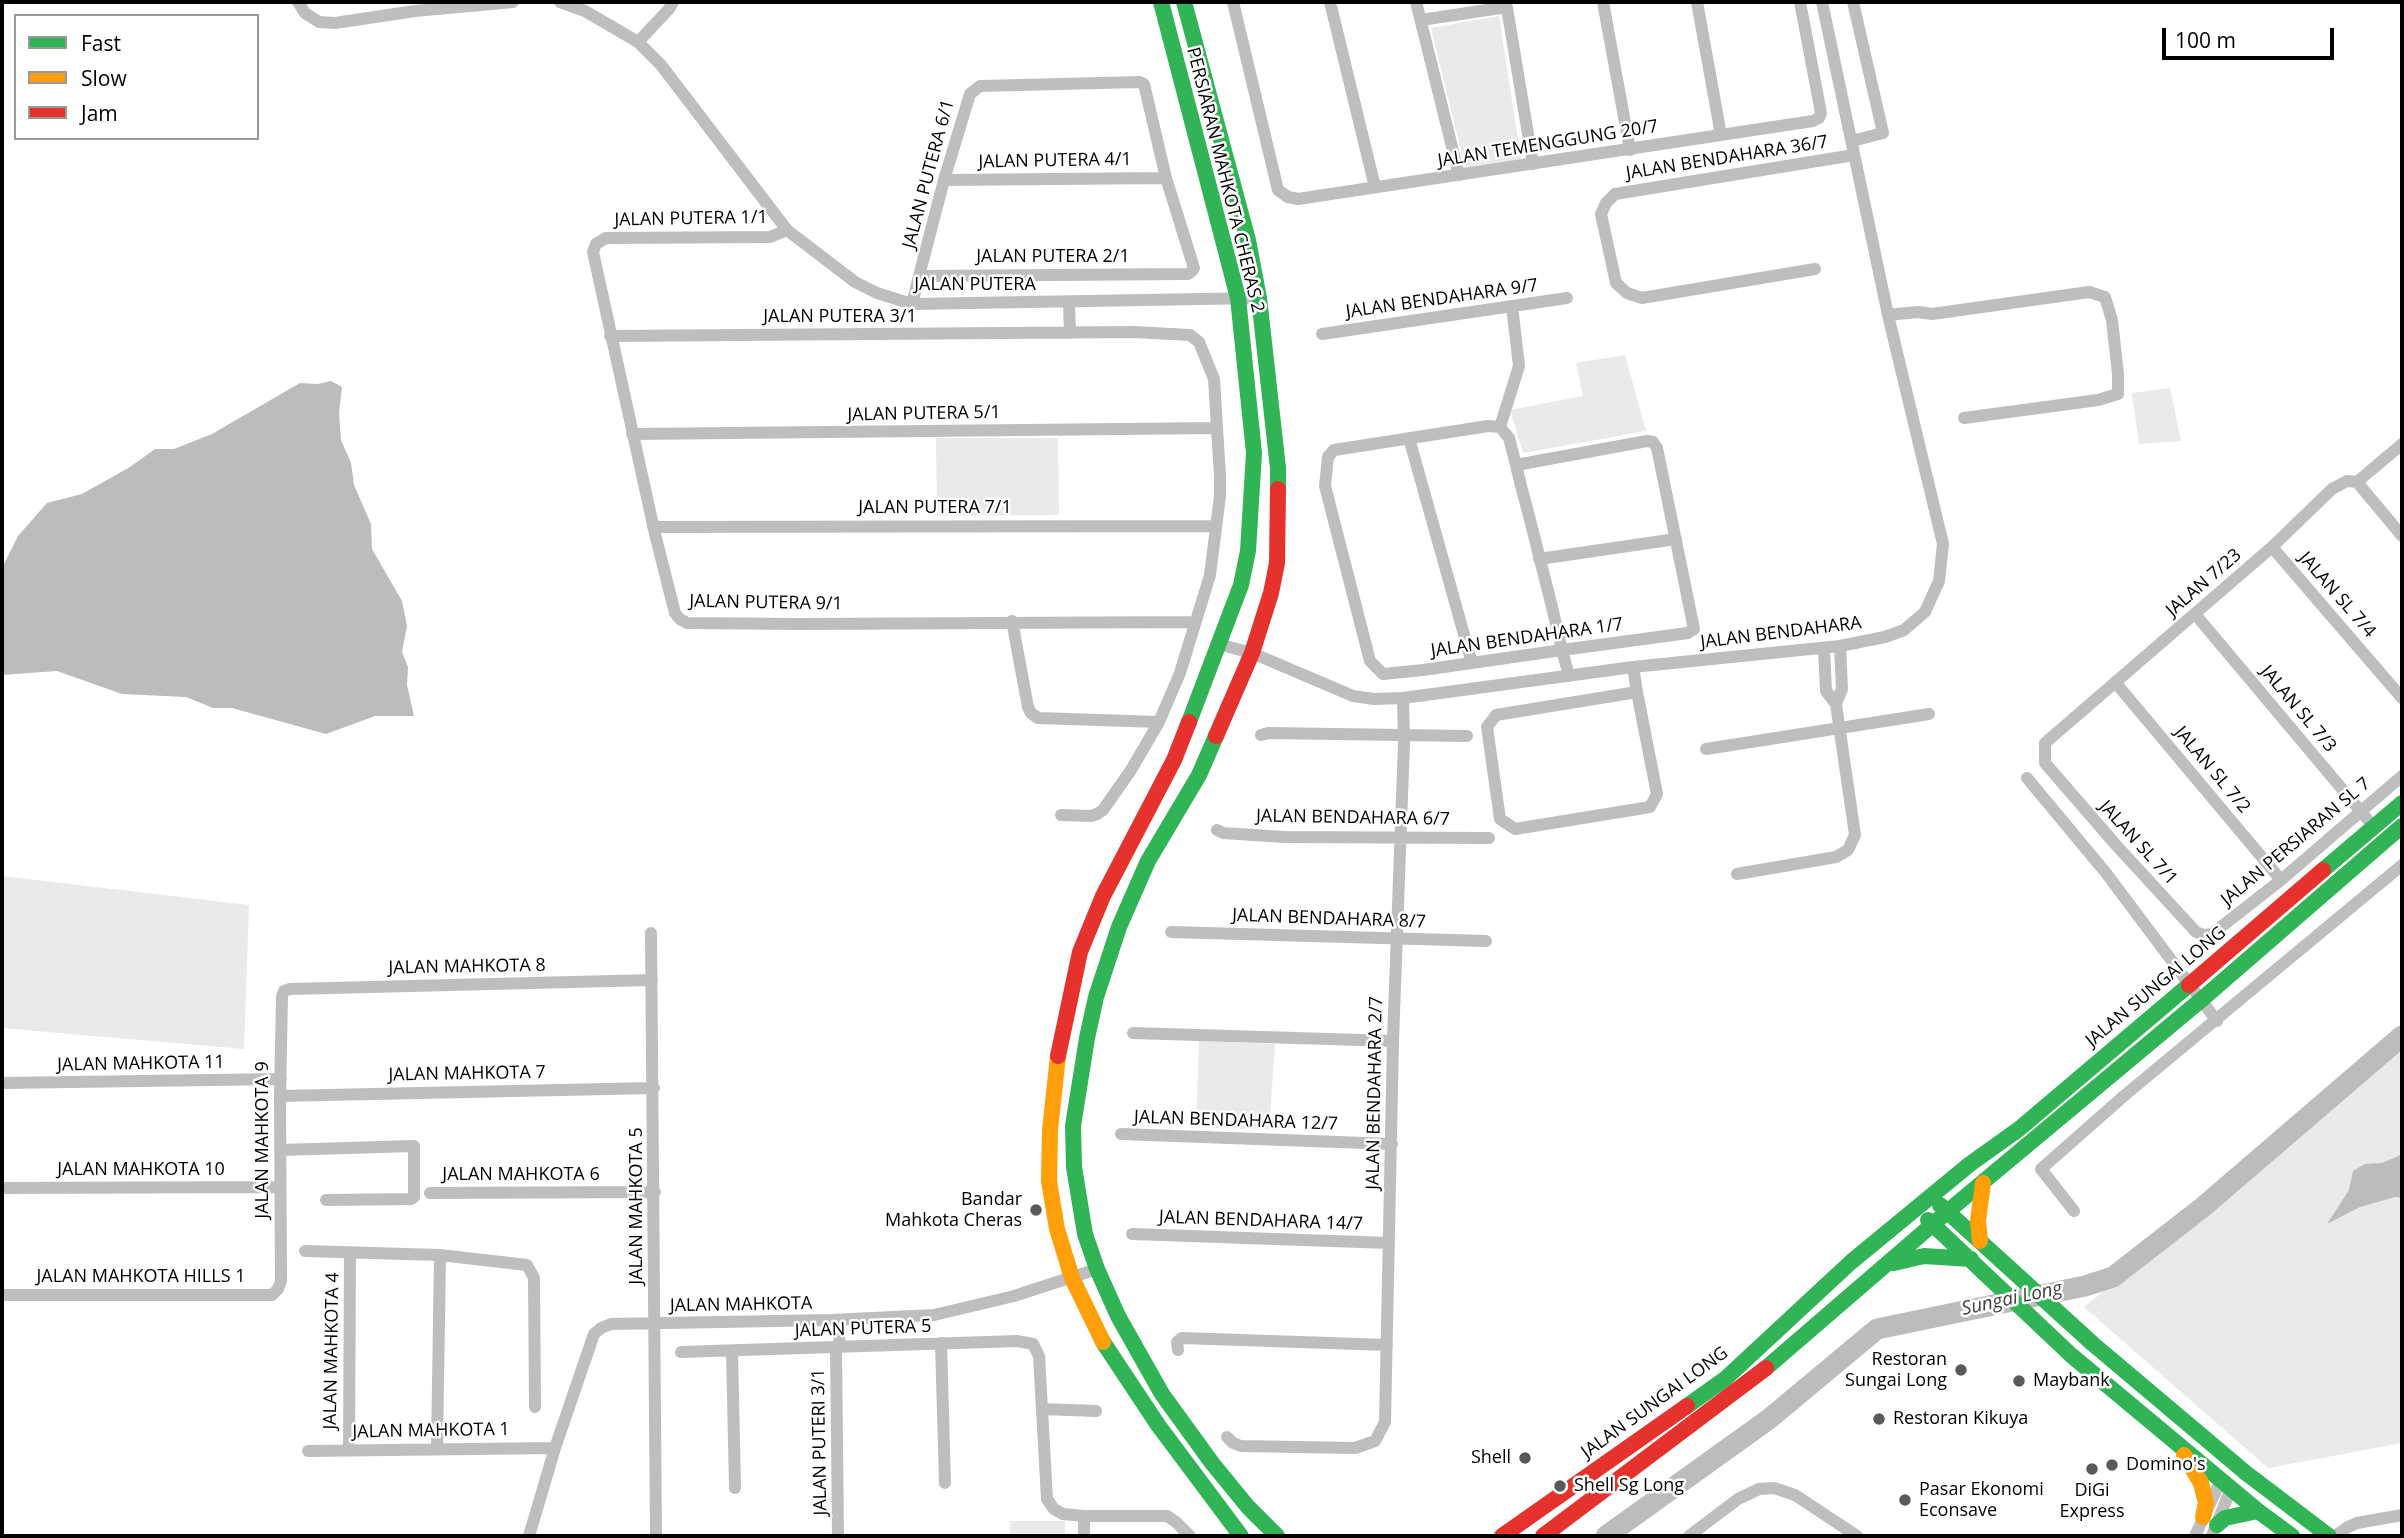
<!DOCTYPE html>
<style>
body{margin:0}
#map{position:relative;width:2404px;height:1538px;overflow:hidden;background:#fff;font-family:"Open Sans",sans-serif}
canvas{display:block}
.frame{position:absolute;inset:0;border:4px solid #000;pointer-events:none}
.legend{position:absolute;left:14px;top:14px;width:245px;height:126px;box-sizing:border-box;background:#fff;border:2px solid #999;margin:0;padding:9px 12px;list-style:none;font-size:21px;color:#000}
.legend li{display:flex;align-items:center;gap:14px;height:35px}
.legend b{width:35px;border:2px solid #999}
.scale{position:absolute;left:2162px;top:28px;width:172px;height:32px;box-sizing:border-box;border:4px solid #000;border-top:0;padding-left:9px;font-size:21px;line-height:24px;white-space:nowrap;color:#000;-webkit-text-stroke:5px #fff;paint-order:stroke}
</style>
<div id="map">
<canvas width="2404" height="1538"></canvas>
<div class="frame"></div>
<ul class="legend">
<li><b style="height:9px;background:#30b455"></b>Fast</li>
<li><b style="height:9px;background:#ff9f0a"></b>Slow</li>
<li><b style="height:9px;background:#e5322d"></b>Jam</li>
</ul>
<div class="scale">100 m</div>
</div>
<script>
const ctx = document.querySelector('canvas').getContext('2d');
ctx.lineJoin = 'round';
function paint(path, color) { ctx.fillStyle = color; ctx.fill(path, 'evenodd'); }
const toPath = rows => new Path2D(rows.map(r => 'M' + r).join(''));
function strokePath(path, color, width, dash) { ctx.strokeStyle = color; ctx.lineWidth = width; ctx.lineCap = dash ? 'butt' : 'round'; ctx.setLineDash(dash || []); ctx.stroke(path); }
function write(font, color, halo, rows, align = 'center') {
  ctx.font = font + ' "Open Sans",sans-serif'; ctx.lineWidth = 5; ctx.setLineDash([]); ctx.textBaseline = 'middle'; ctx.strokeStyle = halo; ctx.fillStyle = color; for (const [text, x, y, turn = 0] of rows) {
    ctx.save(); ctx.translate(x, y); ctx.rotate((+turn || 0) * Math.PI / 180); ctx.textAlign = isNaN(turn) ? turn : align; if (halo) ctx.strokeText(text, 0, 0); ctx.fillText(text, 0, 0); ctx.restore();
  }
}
paint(toPath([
 [1499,16,1521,159,1465,167,1431,28],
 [1625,355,1646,431,1523,453,1510,410,1583,396,1576,363],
 [2170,388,2181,441,2139,444,2132,393],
 [936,438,1058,438,1059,515,937,516],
 [2,876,249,905,244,1049,2,1028],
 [1199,1041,1275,1044,1269,1130,1196,1127],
 [2402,1043,2402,1443,2268,1468,2084,1307,2227,1193],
 [1065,1521,1065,1536,1010,1536,1010,1521]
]), '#eaeaea');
paint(toPath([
 [331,381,342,387,339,413,341,440,351,463,354,485,371,524,372,549,402,601,407,626,402,652,408,667,407,685,414,716,375,716,326,734,232,708,213,708,186,697,122,694,57,671,2,675,2,568,18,536,47,503,82,494,130,467,155,449,174,449,212,434,300,383,318,384],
 [2402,1152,2402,1198,2395,1197,2360,1207,2327,1224,2349,1190,2353,1171,2365,1164,2382,1163,2401,1155]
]), '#bcbcbc');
strokePath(toPath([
 [1606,1536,1769,1419,1877,1329,2085,1286,2113,1277,2203,1207,2402,1036]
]), '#bcbcbc', 21);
strokePath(toPath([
 [298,2,305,13,319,22,335,23,415,11,513,2],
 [560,2,585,11,638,42,661,65,787,230,855,282,877,293,912,304,1259,298],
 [1233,2,1278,190,1288,197,1298,199,1813,121,1819,118,1821,113,1800,2],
 [1330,2,1375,187],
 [1416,2,1459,175],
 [1506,2,1533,164],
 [1603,2,1630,150],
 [1697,2,1721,135],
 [1421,20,1507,7],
 [638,42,669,9,673,2],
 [1852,141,1883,133,1853,2],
 [944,180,1166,178],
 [787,230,770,237,606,238,596,244,593,252,655,534,675,613,680,619,687,623,800,624,1195,622],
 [1815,269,1642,298,1627,293,1616,283,1601,214,1606,203,1615,194,1854,155],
 [1069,302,1070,333],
 [912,304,919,276,944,180,970,94,980,86,1140,82,1144,84,1166,178,1194,268,1192,271,1188,274,919,276],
 [1888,315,1918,312,1932,314,2089,292,2105,297,2112,320,2118,374,2118,394,2098,400,1964,418],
 [1322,334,1567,298],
 [610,336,1134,332,1190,335,1199,342,1214,379,1220,476,1220,496,1210,575,1180,673,1159,722,1131,770,1103,810,1097,814,1091,816,1061,815],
 [1500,427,1519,366,1512,306],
 [632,434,1217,428],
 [1409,438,1472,663],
 [2402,444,2357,482,2347,481,2332,489,2272,547,2045,743,2045,763,2116,845,2196,932,2204,935,2212,934,2281,880,2402,776],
 [1516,465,1647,441,1653,442,1657,448,1694,629,1688,633,1562,650,1423,670,1383,674,1370,661,1325,486,1328,457,1334,450,1488,426,1500,427,1509,438,1516,465,1521,486,1528,512,1552,607,1562,650,1569,676],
 [2357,482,2402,536],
 [653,527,1216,526],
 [2272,547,2402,698],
 [1539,559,1676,539],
 [2195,614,2374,827],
 [1012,621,1028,707,1031,713,1038,718,1159,722],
 [1218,644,1252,653,1353,696,1374,699,1403,698,1633,667,1840,646,1885,637,1904,630,1925,612,1939,581,1943,544,1888,315,1822,2],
 [1824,648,1826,691,1836,704],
 [1633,667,1637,692,1657,794,1650,807,1515,829,1500,819,1487,727,1496,715,1637,692],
 [2115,682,2281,880],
 [1261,735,1268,733,1467,736],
 [1706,749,1929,714],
 [2027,778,2106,873,2217,1021],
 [1217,830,1223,833,1284,837,1489,838],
 [1737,874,1836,857,1848,850,1855,835,1836,704,1842,689,1840,646],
 [1171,932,1486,941],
 [651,933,656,1536],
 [1133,1033,1393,1041],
 [2,1083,281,1079],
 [280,1096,654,1088],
 [1121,1134,1392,1144],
 [280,1150,414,1146,414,1197,411,1199,326,1200],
 [2,1188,280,1187],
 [430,1193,655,1192],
 [2074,1211,2041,1169,2125,1095,2402,865],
 [1132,1234,1389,1243],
 [305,1251,440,1255,527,1265,534,1278,535,1407],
 [2,1295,272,1295,278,1289,281,1281,280,1096,282,996,284,991,290,989,652,980],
 [838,1320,840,1347],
 [941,1343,945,1483],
 [836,1347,838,1536],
 [1178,1350,1177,1342,1182,1338,1387,1345],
 [732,1351,735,1488],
 [681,1352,1017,1341,1033,1344,1039,1356,1047,1499,1054,1509,1063,1514,1084,1516,1167,1516,1176,1522,1190,1536],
 [1042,1409,1096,1411],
 [1227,1437,1233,1443,1241,1446,1355,1448,1375,1441,1385,1422,1393,1041,1404,743,1403,698],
 [437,1448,440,1255],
 [349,1450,350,1254],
 [308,1451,555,1448],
 [1084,1516,1084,1536],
 [529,1536,555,1448,594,1334,601,1328,611,1324,831,1320,934,1315,1014,1296,1097,1269],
 [1689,1536,1738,1499,1759,1489,1774,1488,1795,1495,1857,1536],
 [2195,1536,2221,1480],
 [2212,1536,2231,1488],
 [2335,1536,2348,1527,2357,1523,2402,1515]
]), '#bebebe', 12);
strokePath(toPath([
 [1161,2,1238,298,1254,453,1248,551,1241,585,1189,722],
 [1184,2,1248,240,1259,298,1278,468,1278,489],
 [1216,736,1199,775,1148,861,1119,927,1096,997,1087,1038,1073,1126,1074,1167,1085,1234,1097,1269,1118,1316,1162,1394,1212,1463,1248,1507,1277,1536],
 [2323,870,2402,803],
 [1940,1205,2093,1344,2246,1473,2329,1536],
 [1928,1220,2071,1355,2258,1511,2292,1536],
 [1894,1263,1924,1256,1971,1259],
 [1103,1342,1158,1425,1241,1536],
 [1766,1368,1947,1212,2201,1000,2402,826],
 [1687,1406,1725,1379,1851,1262,1970,1164,2019,1129,2189,985],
 [2217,1525,2225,1518,2258,1511]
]), '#30b455', 16);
strokePath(toPath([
 [1058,1056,1050,1130,1049,1181,1057,1229,1072,1278,1103,1342],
 [1980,1241,1978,1221,1983,1183],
 [2184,1455,2201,1483,2206,1503,2203,1517]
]), '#ff9f0a', 16);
strokePath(toPath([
 [1216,736,1252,653,1271,593,1277,563,1278,489],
 [2189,985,2323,870],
 [1058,1056,1080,952,1103,896,1174,760,1189,722],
 [1502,1536,1687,1406],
 [1543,1536,1766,1368]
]), '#e5322d', 16);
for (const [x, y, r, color] of [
 [1036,1210,7,"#595959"],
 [1961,1370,7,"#595959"],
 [2019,1381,7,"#595959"],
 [1879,1419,7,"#595959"],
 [1525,1458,7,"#595959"],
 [2112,1465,7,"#595959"],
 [2092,1469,7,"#595959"],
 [1560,1486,7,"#595959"],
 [1905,1500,7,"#595959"]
]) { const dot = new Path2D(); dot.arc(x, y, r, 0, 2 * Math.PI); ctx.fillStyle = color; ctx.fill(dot); strokePath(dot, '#fff', 2.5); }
write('18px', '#000', '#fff', [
 ["JALAN TEMENGGUNG 20/7",1548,144,-9],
 ["JALAN BENDAHARA 36/7",1727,158,-9],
 ["JALAN PUTERA 4/1",1055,161,-1],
 ["JALAN PUTERA 6/1",929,174,-75],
 ["PERSIARAN MAHKOTA CHERAS 2",1225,180,76],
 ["JALAN PUTERA 1/1",691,219,-1],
 ["JALAN PUTERA 2/1",1053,257],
 ["JALAN PUTERA",975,285],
 ["JALAN BENDAHARA 9/7",1442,299,-8],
 ["JALAN PUTERA 3/1",840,317],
 ["JALAN PUTERA 5/1",924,414,-1],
 ["JALAN PUTERA 7/1",935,508],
 ["JALAN 7/23",2204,583,-41],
 ["JALAN SL 7/4",2337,595,49],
 ["JALAN PUTERA 9/1",766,603,1],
 ["JALAN BENDAHARA",1781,633,-7],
 ["JALAN BENDAHARA 1/7",1527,638,-8],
 ["JALAN SL 7/3",2298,709,50],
 ["JALAN SL 7/2",2212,770,50],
 ["JALAN BENDAHARA 6/7",1353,818,1],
 ["JALAN PERSIARAN SL 7",2296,842,-40],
 ["JALAN SL 7/1",2138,843,48],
 ["JALAN BENDAHARA 8/7",1329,919,2],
 ["JALAN MAHKOTA 8",467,967,-1],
 ["JALAN SUNGAI LONG",2156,987,-40],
 ["JALAN MAHKOTA 11",141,1064,-1],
 ["JALAN MAHKOTA 7",467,1074,-1],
 ["JALAN BENDAHARA 2/7",1375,1093,-89],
 ["JALAN BENDAHARA 12/7",1236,1121,2],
 ["JALAN MAHKOTA 9",263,1140,-90],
 ["JALAN MAHKOTA 10",141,1170],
 ["JALAN MAHKOTA 6",521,1175],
 ["JALAN MAHKOTA 5",637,1206,-90],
 ["JALAN BENDAHARA 14/7",1261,1221,2],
 ["JALAN MAHKOTA HILLS 1",141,1277],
 ["JALAN MAHKOTA",741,1305,-1],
 ["JALAN PUTERA 5",863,1329,-2],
 ["JALAN MAHKOTA 4",332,1351,-89],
 ["JALAN SUNGAI LONG",1655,1403,-36],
 ["JALAN MAHKOTA 1",431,1431,-1],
 ["JALAN PUTERI 3/1",820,1442,-91]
]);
write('18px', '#000', '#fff', [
 ["Bandar",1022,1200,"right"],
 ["Mahkota Cheras",1022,1221,"right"],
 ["Restoran",1947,1360,"right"],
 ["Sungai Long",1947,1381,"right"],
 ["Maybank",2033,1381],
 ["Restoran Kikuya",1893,1419],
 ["Shell",1511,1458,"right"],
 ["Domino's",2126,1465],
 ["Shell Sg Long",1574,1486],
 ["Pasar Ekonomi",1919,1490],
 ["Econsave",1919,1511],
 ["DiGi",2092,1491,"center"],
 ["Express",2092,1512,"center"]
], 'left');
write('italic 19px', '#404040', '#fff', [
 ["Sungai Long",2012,1299,-12]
]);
</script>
